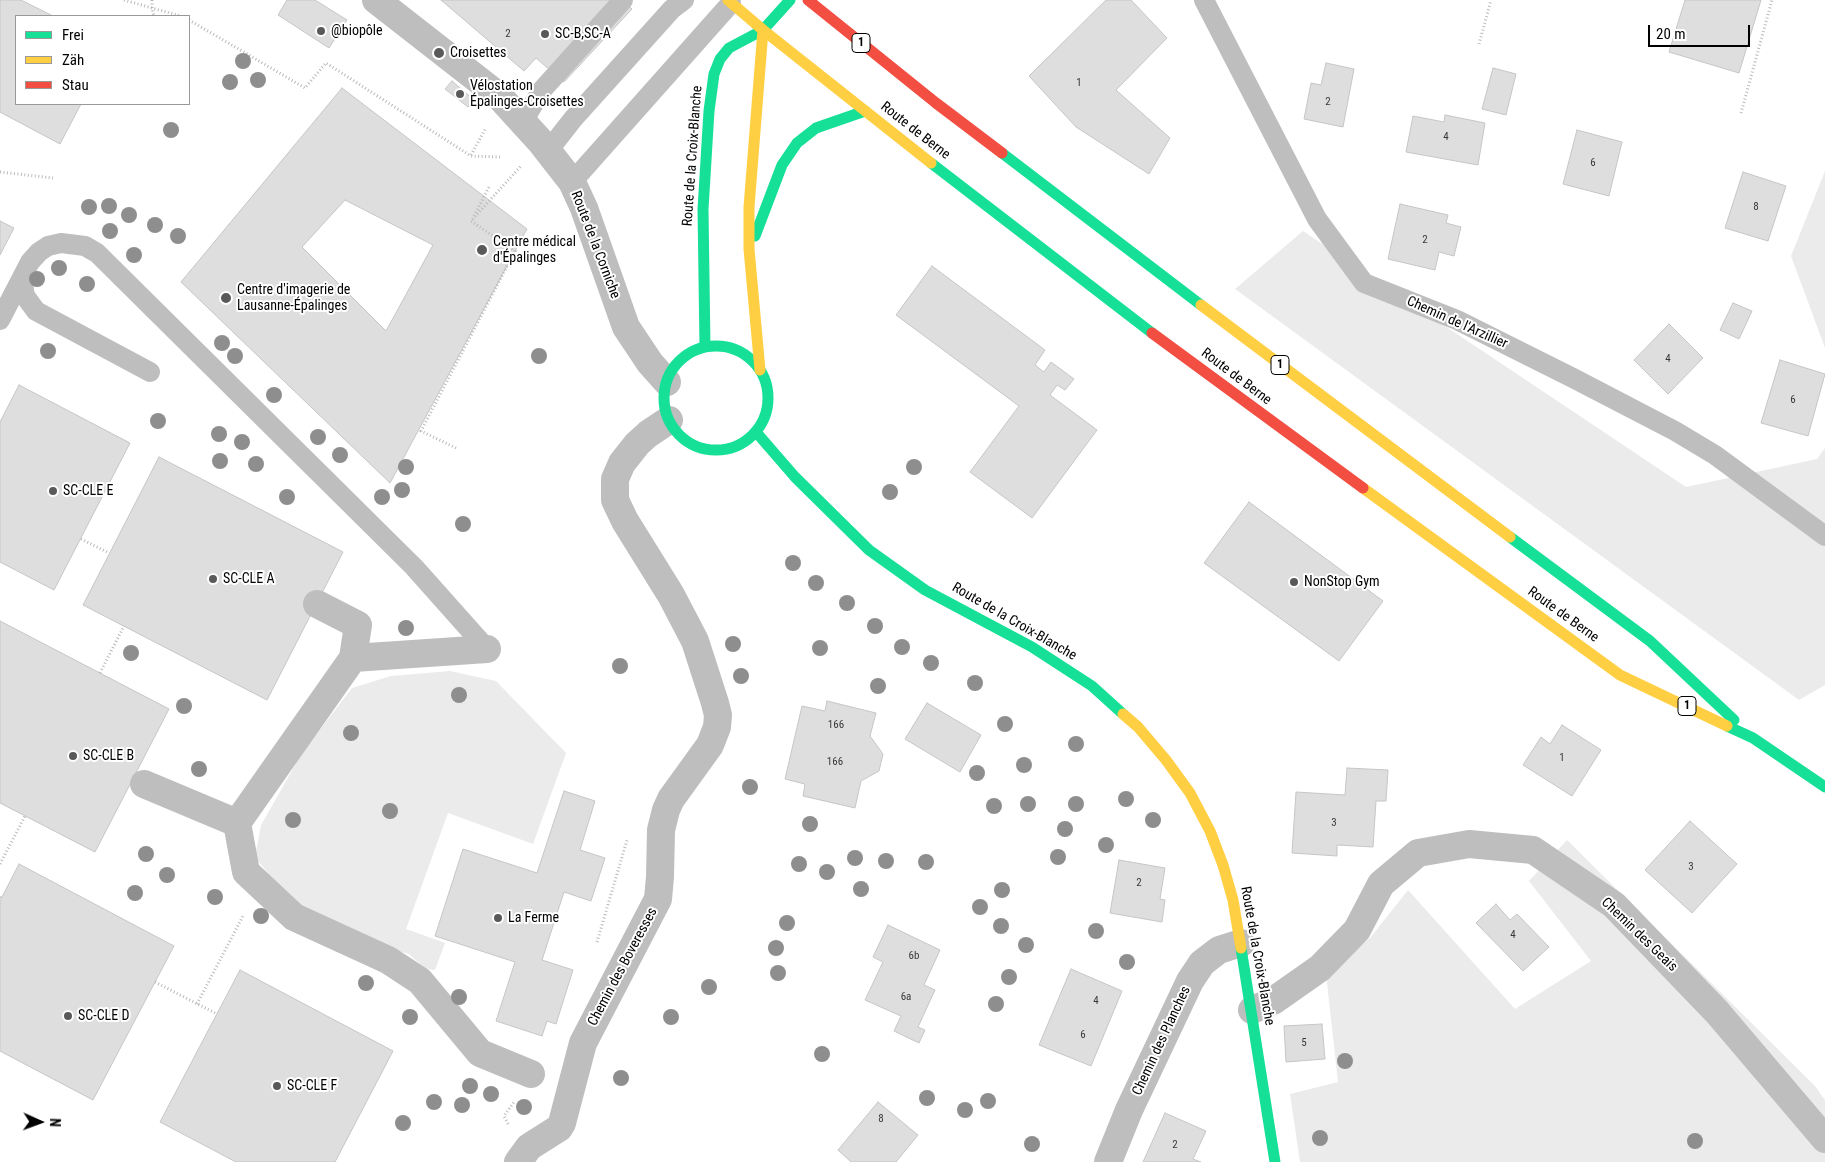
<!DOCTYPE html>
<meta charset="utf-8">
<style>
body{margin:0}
#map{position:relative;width:1825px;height:1162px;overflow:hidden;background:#fff;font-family:"Roboto Condensed",sans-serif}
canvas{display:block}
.legend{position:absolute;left:15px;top:15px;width:175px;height:90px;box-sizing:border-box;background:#fff;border:1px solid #999;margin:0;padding:6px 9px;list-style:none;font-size:15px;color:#000}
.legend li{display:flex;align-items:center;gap:10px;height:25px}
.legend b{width:25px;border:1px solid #999}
.north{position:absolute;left:15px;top:1097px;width:50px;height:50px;-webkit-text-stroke:4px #fff;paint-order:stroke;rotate:92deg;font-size:14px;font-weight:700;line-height:20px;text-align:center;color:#000}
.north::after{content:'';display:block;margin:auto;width:18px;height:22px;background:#000;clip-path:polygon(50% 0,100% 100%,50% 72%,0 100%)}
.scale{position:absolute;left:1648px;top:25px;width:102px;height:22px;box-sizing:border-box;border:2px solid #000;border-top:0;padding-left:6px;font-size:15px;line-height:18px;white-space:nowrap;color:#000;-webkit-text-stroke:4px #fff;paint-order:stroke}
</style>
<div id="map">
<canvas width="1825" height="1162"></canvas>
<ul class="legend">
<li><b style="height:6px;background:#16e098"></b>Frei</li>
<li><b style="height:6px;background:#ffcf43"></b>Zäh</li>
<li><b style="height:6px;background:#f24e42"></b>Stau</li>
</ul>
<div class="north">N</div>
<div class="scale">20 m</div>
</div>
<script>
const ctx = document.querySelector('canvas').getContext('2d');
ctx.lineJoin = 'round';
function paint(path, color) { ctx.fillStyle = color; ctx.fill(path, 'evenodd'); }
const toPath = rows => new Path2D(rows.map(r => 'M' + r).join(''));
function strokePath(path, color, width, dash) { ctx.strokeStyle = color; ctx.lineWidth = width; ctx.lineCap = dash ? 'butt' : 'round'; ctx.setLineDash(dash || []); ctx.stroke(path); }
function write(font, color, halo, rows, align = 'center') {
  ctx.font = font + ' "Roboto Condensed",sans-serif'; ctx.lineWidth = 4; ctx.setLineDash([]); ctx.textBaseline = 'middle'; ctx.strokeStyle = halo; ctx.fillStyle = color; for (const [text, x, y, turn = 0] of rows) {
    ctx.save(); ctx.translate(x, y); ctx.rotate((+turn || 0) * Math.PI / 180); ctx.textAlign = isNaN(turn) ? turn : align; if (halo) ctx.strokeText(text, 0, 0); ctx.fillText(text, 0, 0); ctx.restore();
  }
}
paint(toPath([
 [1825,171,1825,348,1791,256],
 [1303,231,1686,487,1817,459,1825,448,1825,685,1799,700,1235,289],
 [450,671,496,681,566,753,533,844,448,813,406,929,445,943,435,970,425,969,409,954,381,946,322,921,282,891,255,857,261,825,302,753,352,688,391,676],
 [1567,840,1815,1086,1825,1100,1825,1162,1300,1162,1290,1094,1338,1082,1326,974,1370,938,1408,890,1515,1009,1591,961,1529,881]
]), '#ebebeb');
const building = toPath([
 [0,0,21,0,53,16,16,16,16,104,81,104,60,144,0,112,0,0],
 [287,0,315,0,347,20,329,48,278,15,287,0],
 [441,0,622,0,632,9,564,82,536,58,524,71,441,0],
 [1106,0,1131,0,1167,38,1116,90,1170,138,1149,174,1076,127,1029,76,1106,0],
 [1685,0,1761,0,1739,73,1669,52,1685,0],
 [1326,63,1354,69,1343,127,1304,119,1311,83,1321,85,1326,63],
 [1493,68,1516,74,1506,115,1482,109,1493,68],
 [452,81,474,100,468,107,445,89,452,81],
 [342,88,527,229,390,483,181,282,342,88],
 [345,200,433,245,386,331,302,247,345,200],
 [1445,115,1485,123,1478,165,1406,152,1413,116,1444,122,1445,115],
 [1577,130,1622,142,1609,196,1563,184,1577,130],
 [1743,172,1786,186,1768,241,1725,228,1743,172],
 [1400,204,1448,215,1446,223,1461,227,1454,256,1439,252,1435,270,1388,259,1400,204],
 [0,221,14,228,0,255,0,221],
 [932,266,1045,350,1035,365,1044,372,1051,362,1074,379,1065,390,1057,385,1050,395,1097,430,1032,518,970,472,1019,406,896,315,932,266],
 [1733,303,1752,311,1739,339,1720,330,1733,303],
 [1669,324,1703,358,1668,394,1634,360,1669,324],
 [1780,360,1825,374,1808,436,1761,423,1780,360],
 [19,385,130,443,54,590,0,562,0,422,19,385],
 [159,457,343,552,267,700,83,605,159,457],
 [1249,502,1383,601,1339,661,1204,563,1249,502],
 [0,621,169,709,95,852,0,803,0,621],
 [827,701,876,713,870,736,883,754,879,771,861,781,855,808,803,796,805,784,785,779,802,706,825,711,827,701],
 [927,703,981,735,960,772,905,739,927,703],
 [1562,725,1601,750,1572,796,1523,765,1541,737,1550,744,1562,725],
 [1347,768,1388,770,1386,801,1376,801,1373,847,1337,845,1337,856,1292,853,1296,792,1345,795,1347,768],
 [564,791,595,801,580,850,605,858,591,901,564,892,542,960,573,970,556,1024,547,1021,542,1036,496,1021,515,962,435,936,463,849,537,873,564,791],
 [1690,821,1737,864,1692,913,1645,870,1690,821],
 [1119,860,1165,868,1160,899,1165,900,1162,922,1110,913,1119,860],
 [19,864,174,946,93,1100,0,1051,0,901,19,864],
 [1496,904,1510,920,1517,914,1549,947,1523,971,1476,923,1496,904],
 [888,925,940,950,924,985,935,990,918,1027,925,1030,919,1043,894,1031,901,1016,865,1000,883,962,873,957,888,925],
 [1071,969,1122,991,1091,1066,1039,1045,1071,969],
 [240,970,393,1051,335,1162,236,1162,160,1122,240,970],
 [1322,1024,1325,1059,1286,1062,1284,1026,1322,1024],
 [878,1102,918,1135,896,1162,851,1162,838,1150,878,1102],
 [1165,1113,1206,1131,1193,1159,1201,1162,1143,1162,1165,1113]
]);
paint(building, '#dedede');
strokePath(building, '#c6c6c6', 1);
strokePath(toPath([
 [124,0,152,8,154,16],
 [152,0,152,8,181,16],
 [189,20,305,88,326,63,471,156,500,157],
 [1479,44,1491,0],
 [1741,113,1772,0],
 [471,155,486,128],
 [0,172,53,178],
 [474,216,489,187],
 [456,448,421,431,515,251,471,221,521,166],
 [81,539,109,553],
 [100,673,124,626],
 [0,864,25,816],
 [0,897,1,898],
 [597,942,627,840],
 [155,982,217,1014],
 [197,1004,244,914],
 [508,1124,504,1116,514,1102]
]), '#b9b9b9', 3, [1, 2.5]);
strokePath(toPath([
 [1204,0,1317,219,1364,283,1457,320,1573,378,1675,431,1715,455,1825,536],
 [522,123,542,90,623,0],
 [548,151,573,119,672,9,684,0],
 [572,182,731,3],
 [22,278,25,296,36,311,150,372],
 [0,320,30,262,39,252,48,246,61,243,85,246,97,253,414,567,487,649]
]), '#bebebe', 20);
strokePath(toPath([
 [376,0,499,96,540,141,572,182,584,208,626,327,650,363,667,382],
 [317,604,358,625,353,658],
 [487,649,353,658,237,823,246,872,294,917,388,960,420,981,480,1053,531,1074],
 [144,784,237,823],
 [1252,1010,1273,1001,1320,968,1357,930,1381,884,1418,853,1469,844,1533,850,1614,905,1717,1012,1825,1139],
 [518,1162,529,1147,559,1128,562,1123,583,1043,658,899,660,877,661,830,666,810,671,799,710,745,717,727,718,715,715,703,695,641,671,595,625,521,615,500,615,479,622,463,637,444,648,434,669,420],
 [1108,1162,1129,1110,1190,981,1202,963,1219,950,1241,943]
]), '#bebebe', 28);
strokePath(toPath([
 [763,30,790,0],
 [1002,153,1201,305],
 [931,163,1152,333],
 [755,236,782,165,797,143,816,128,865,111],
 '664 398a52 52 0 1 1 104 0a52 52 0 1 1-104 0Z',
 [705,347,703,209,709,111,714,74,720,59,729,48,763,30],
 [756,432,795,477,869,550,925,590,1032,647,1092,686,1123,714],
 [1510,537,1650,641,1734,720],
 [1727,726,1753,738,1825,787],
 [1241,948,1275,1162]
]), '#16e098', 11);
strokePath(toPath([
 [728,0,763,30,931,163],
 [1201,305,1510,537],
 [760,370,749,249,749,207,763,30],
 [1363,488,1620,675,1727,726],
 [1123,714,1138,727,1166,760,1190,793,1210,831,1223,865,1233,900,1241,948]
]), '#ffcf43', 11);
strokePath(toPath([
 [808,0,936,103,1002,153],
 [1152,333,1363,488]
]), '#f24e42', 11);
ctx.fillStyle = '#8e8e8e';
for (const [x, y] of [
 [243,61],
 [258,80],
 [230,82],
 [171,130],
 [109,206],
 [89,207],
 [129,215],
 [155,225],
 [110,231],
 [178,236],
 [134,255],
 [59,268],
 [37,279],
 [87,284],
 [222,343],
 [48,351],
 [235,356],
 [539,356],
 [274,395],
 [158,421],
 [219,434],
 [318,437],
 [242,442],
 [340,455],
 [220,461],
 [256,464],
 [406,467],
 [914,467],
 [402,490],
 [890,492],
 [287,497],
 [382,497],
 [463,524],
 [793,563],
 [816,583],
 [847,603],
 [875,626],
 [406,628],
 [733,644],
 [902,647],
 [820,648],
 [131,653],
 [931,663],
 [620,666],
 [741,676],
 [975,683],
 [878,686],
 [459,695],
 [184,706],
 [1005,724],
 [351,733],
 [1076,744],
 [1024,765],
 [199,769],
 [977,773],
 [750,787],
 [1126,799],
 [1028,804],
 [1076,804],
 [994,806],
 [390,811],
 [293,820],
 [1153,820],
 [810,824],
 [1065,829],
 [1106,845],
 [146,854],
 [1058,857],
 [855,858],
 [886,861],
 [926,862],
 [799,864],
 [827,872],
 [167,875],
 [861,889],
 [1002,890],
 [135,893],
 [215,897],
 [980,907],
 [261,916],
 [787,923],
 [1001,926],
 [1096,931],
 [1026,945],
 [776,948],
 [1127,962],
 [778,973],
 [1009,977],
 [366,983],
 [709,987],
 [459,997],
 [996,1004],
 [410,1017],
 [671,1017],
 [822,1054],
 [1345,1061],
 [621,1078],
 [470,1086],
 [491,1094],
 [927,1098],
 [988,1101],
 [434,1102],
 [462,1105],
 [524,1107],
 [965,1110],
 [403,1123],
 [1320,1138],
 [1695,1141],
 [1032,1144]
]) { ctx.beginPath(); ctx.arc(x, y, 8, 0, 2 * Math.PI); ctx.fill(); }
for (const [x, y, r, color] of [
 [321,31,5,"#595959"],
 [545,34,5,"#595959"],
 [439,53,6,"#595959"],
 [460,94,5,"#595959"],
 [482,250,6,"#595959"],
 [226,298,6,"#595959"],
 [53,491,5,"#595959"],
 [213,579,5,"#595959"],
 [1294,582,5,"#595959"],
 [73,756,5,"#595959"],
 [498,918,5,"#595959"],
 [68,1016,5,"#595959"],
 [277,1086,5,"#595959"]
]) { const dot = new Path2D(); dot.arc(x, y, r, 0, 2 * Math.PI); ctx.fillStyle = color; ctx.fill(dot); strokePath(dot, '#fff', 2); }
write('11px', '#383838', null, [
 ["2",508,34],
 ["1",1079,83],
 ["2",1328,102],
 ["4",1446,137],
 ["6",1593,163],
 ["8",1756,207],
 ["2",1425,240],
 ["4",1668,359],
 ["6",1793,400],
 ["166",836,725],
 ["1",1562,758],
 ["166",835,762],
 ["3",1334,823],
 ["3",1691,867],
 ["2",1139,883],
 ["4",1513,935],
 ["6b",914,956],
 ["6a",906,997],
 ["4",1096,1001],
 ["6",1083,1035],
 ["5",1304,1043],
 ["8",881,1119],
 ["2",1175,1145]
]);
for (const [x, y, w] of [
 [861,43,18],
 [1280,365,18],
 [1687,706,18]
]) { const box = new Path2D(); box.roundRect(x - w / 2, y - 9.5, w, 19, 4); ctx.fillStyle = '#fff'; ctx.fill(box); strokePath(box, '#000', 1); }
write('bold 12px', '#000', null, [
 ["1",861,43],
 ["1",1280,365],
 ["1",1687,706]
]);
write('14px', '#000', '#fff', [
 ["@biopôle",331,31],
 ["SC-B,SC-A",555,34],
 ["Croisettes",450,53],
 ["Vélostation",470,86],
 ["Épalinges-Croisettes",470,102],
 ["Centre médical",493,242],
 ["d'Épalinges",493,258],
 ["Centre d'imagerie de",237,290],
 ["Lausanne-Épalinges",237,306],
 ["SC-CLE E",63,491],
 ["SC-CLE A",223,579],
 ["NonStop Gym",1304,582],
 ["SC-CLE B",83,756],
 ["La Ferme",508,918],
 ["SC-CLE D",78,1016],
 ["SC-CLE F",287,1086]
], 'left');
write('14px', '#000', '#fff', [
 ["Route de Berne",915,131,38],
 ["Route de la Croix-Blanche",693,156,-86],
 ["Route de la Corniche",595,245,69],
 ["Chemin de l'Arzillier",1457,323,24],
 ["Route de Berne",1236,377,37],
 ["Route de Berne",1563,615,36],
 ["Route de la Croix-Blanche",1014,622,30],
 ["Chemin des Geais",1639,935,44],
 ["Route de la Croix-Blanche",1257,956,80],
 ["Chemin des Boveresses",623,967,-62],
 ["Chemin des Planches",1162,1041,-65]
]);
</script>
